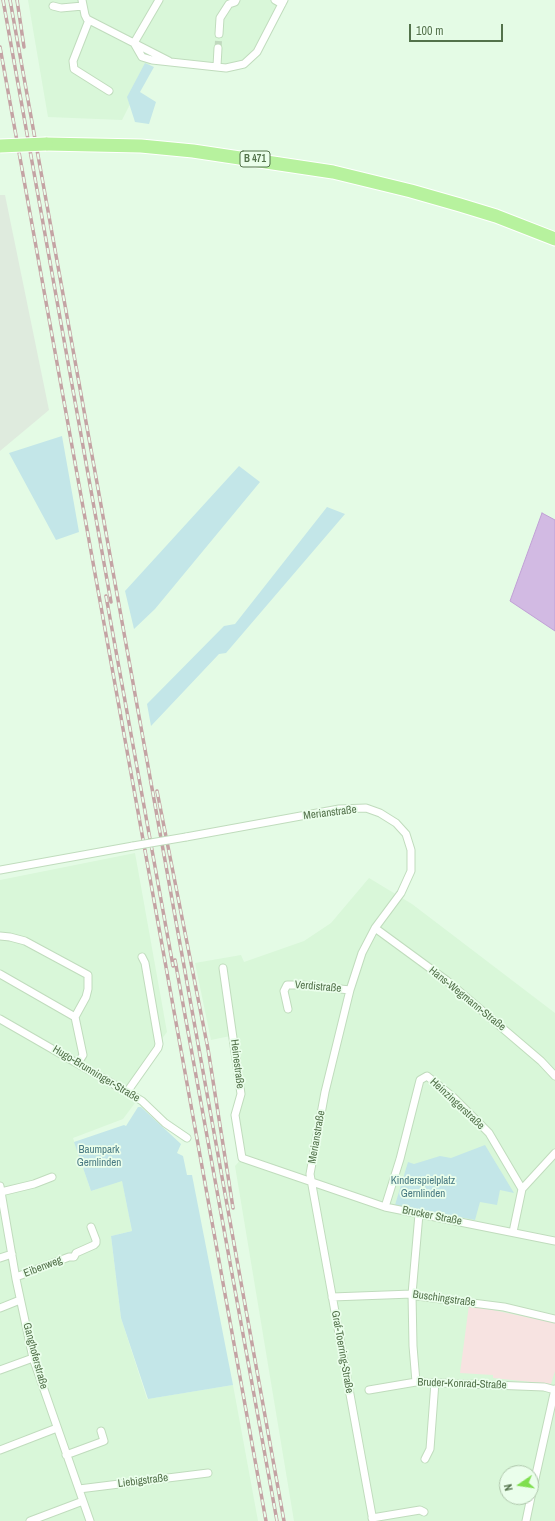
<!DOCTYPE html>
<html>
<head>
<meta charset="utf-8">
<style>
  body { margin:0 }
  #map { position:relative; width:555px; height:1521px; overflow:hidden; background:#e4fbe5; font-family:"Archivo Narrow",sans-serif }
  canvas { display:block }
  .north { position:absolute; left:499px; top:1465px; width:40px; height:40px; box-sizing:border-box; background:#eafeeb; border:1px solid #aec6ab; border-radius:50%; rotate:257deg; font-size:11px; font-weight:700; line-height:16px; text-align:center; color:#53724b }
  .north::after { content:''; display:block; margin:auto; width:14px; height:18px; background:#7fdf4f; clip-path:polygon(50% 0,100% 100%,50% 72%,0 100%) }
  .scale { position:absolute; left:409px; top:24px; width:94px; height:18px; box-sizing:border-box; border:2px solid #53724b; border-top:0; padding-left:5px; font-size:12px; line-height:14px; white-space:nowrap; color:#53724b; -webkit-text-stroke:3px #eafeeb; paint-order:stroke }
</style>
</head>
<body>
<div id="map">
<canvas width="555" height="1521"></canvas>
<div class="north">N</div>
<div class="scale">100 m</div>
</div>
<script>
const c = document.querySelector('canvas').getContext('2d');
c.lineJoin = 'round';
function fill(path, color) { c.fillStyle = color; c.fill(path, 'evenodd'); }
const poly = rows => new Path2D(rows.map(r => 'M' + r).join(''));
function trace(path, color, width, dash) { c.strokeStyle = color; c.lineWidth = width; c.lineCap = dash ? 'butt' : 'round'; c.setLineDash(dash || []); c.stroke(path); }
function write(font, color, halo, rows, align = 'center') {
  c.font = font + ' "Archivo Narrow",sans-serif'; c.lineWidth = 3.5; c.setLineDash([]); c.textBaseline = 'middle'; c.strokeStyle = halo; c.fillStyle = color; for (const [text, x, y, turn = 0] of rows) {
    c.save(); c.translate(x, y); c.rotate((+turn || 0) * Math.PI / 180); c.textAlign = isNaN(turn) ? turn : align; if (halo) c.strokeText(text, 0, 0); c.fillText(text, 0, 0); c.restore();
  }
}
fill(poly([
  [28,0,280,0,254,49,243,60,225,65,152,61,122,120,48,117],
  [135,853,167,1032,121,1093,135,1103,123,1119,73,1138,91,1191,122,1180,132,1231,111,1236,121,1318,147,1399,233,1385,258,1521,0,1521,0,880],
  [369,878,412,904,555,1013,555,1521,294,1521,235,1166,246,1154,238,1115,244,1097,235,1035,211,1040,195,963,241,955,244,962,304,941,331,923],
  [507,1473,531,1473,531,1497,507,1497]
]), '#d9f7d9');
fill(poly([
  [0,195,5,195,49,410,0,451]
]), '#dfebde');
fill(poly([
  [469,1305,555,1323,555,1371,551,1384,493,1378,493,1375,460,1373]
]), '#f7e3e1');
fill(poly([
  [145,63,154,67,140,92,156,102,149,124,135,122,127,97],
  [62,436,79,532,56,540,9,453],
  [239,466,260,482,155,609,134,629,125,591],
  [327,507,345,514,226,653,219,654,151,726,147,704,224,626,235,624],
  [138,1107,141,1107,181,1144,177,1153,183,1156,187,1175,192,1175,233,1385,148,1399,121,1318,111,1236,132,1231,122,1181,91,1191,74,1142,124,1125,126,1126],
  [485,1145,514,1193,500,1190,497,1205,480,1202,475,1220,395,1205,408,1162,414,1164,440,1156,451,1158]
]), '#c3e6e8');
const water = poly([
  [542,513,555,520,555,631,510,601,542,513]
]);
fill(water, '#d2bae3');
trace(water, '#c0a0d5', 1);
trace(poly([
  [218,48,219,34]
]), '#c0d9be', 7, [7, 3.5]);
const street = poly([
  [82,0,85,15,87,19,169,61],
  [275,0,282,4],
  [53,6,61,8,83,6],
  [89,20,73,61,74,69,109,91],
  [219,34,220,18,229,4,235,2,236,0],
  [134,43,142,57,152,60,226,68,244,64,257,52,284,0],
  [134,43,159,0],
  [217,66,218,48],
  [186,837,339,809,366,808,380,813,396,823,406,834,411,850,411,871,401,893,375,928,362,953,350,990,325,1092,310,1174,373,1521],
  [0,870,133,846],
  [375,928,446,980,541,1061,555,1076],
  [0,936,10,937,25,941,88,975,88,989,86,997,75,1017],
  [223,968,241,1094,235,1115,242,1158,385,1207,555,1241],
  [0,974,75,1017,83,1055,78,1063],
  [288,1009,284,991,287,985,303,985,350,990],
  [0,1019,127,1092,142,1101,165,1123,187,1138],
  [127,1092,158,1048,159,1044,145,963,142,957],
  [0,1186,16,1279,33,1358,90,1521],
  [1,1192,34,1184,52,1177],
  [385,1207,400,1159,420,1080,427,1076,453,1097,489,1133,522,1189],
  [513,1232,522,1189,555,1153],
  [0,1258,12,1254],
  [16,1277,69,1257,74,1257,76,1253,94,1245,96,1243,96,1240,91,1227],
  [332,1297,412,1294,417,1296,504,1307,555,1319],
  [0,1308,20,1300],
  [0,1370,33,1358],
  [416,1382,413,1346,412,1294,419,1214],
  [369,1390,416,1382,544,1387,555,1390],
  [0,1450,57,1428],
  [66,1455,104,1441,101,1431],
  [425,1459,430,1449,435,1382],
  [79,1489,208,1473],
  [531,1497,555,1389],
  [372,1518,420,1510,424,1512],
  [30,1521,83,1501],
  [526,1521,531,1497]
]);
const highway = poly([
  [46,144,141,146,193,151,333,172,411,191,460,205,496,216,555,239]
]);
trace(street, '#c0dcbd', 9);
trace(highway, '#fff', 15);
trace(street, '#fff', 7);
trace(highway, '#b7f29e', 13);
const rail = poly([
  [3,0,111,602],
  [10,0,284,1521],
  [17,0,24,47],
  [0,47,266,1521],
  [106,596,173,966],
  [157,791,208,1049,233,1208],
  [175,960,277,1521]
]);
trace(rail, '#c4a3a4', 3.5);
trace(rail, '#eafeeb', 2, [6]);
const streetBridge = poly([
  [133,846,186,837]
]);
const highwayBridge = poly([
  [0,146,46,144]
]);
trace(streetBridge, '#c0dcbd', 9, []);
trace(highwayBridge, '#fff', 15, []);
trace(streetBridge, '#fff', 7);
trace(highwayBridge, '#b7f29e', 13);
for (const [x, y, w] of [
  [255,159,30]
]) { const box = new Path2D(); box.roundRect(x - w / 2, y - 8, w, 16, 3); c.fillStyle = '#eafeeb'; c.fill(box); trace(box, '#53724b', 1); }
write('bold 10px', '#53724b', null, [
  ["B 471",255,159]
]);
write('11px', '#53724b', '#eafeeb', [
  ["Merianstraße",330,813,-7],
  ["Verdistraße",318,987,5],
  ["Hans-Wegmann-Straße",467,999,39],
  ["Heinestraße",237,1064,83],
  ["Hugo-Brunninger-Straße",96,1074,31],
  ["Heinzingerstraße",457,1104,43],
  ["Merianstraße",317,1137,-80],
  ["Brucker Straße",432,1216,11],
  ["Eibenweg",43,1267,-21],
  ["Buschingstraße",444,1299,8],
  ["Graf-Toerring-Straße",342,1352,80],
  ["Ganghoferstraße",35,1356,75],
  ["Bruder-Konrad-Straße",462,1384,2],
  ["Liebigstraße",143,1481,-7]
]);
write('11px', '#497a83', '#eafeeb', [
  ["Baumpark",99,1150],
  ["Gernlinden",99,1163],
  ["Kinderspielplatz",423,1181],
  ["Gernlinden",423,1194]
]);
</script>
</body>
</html>
